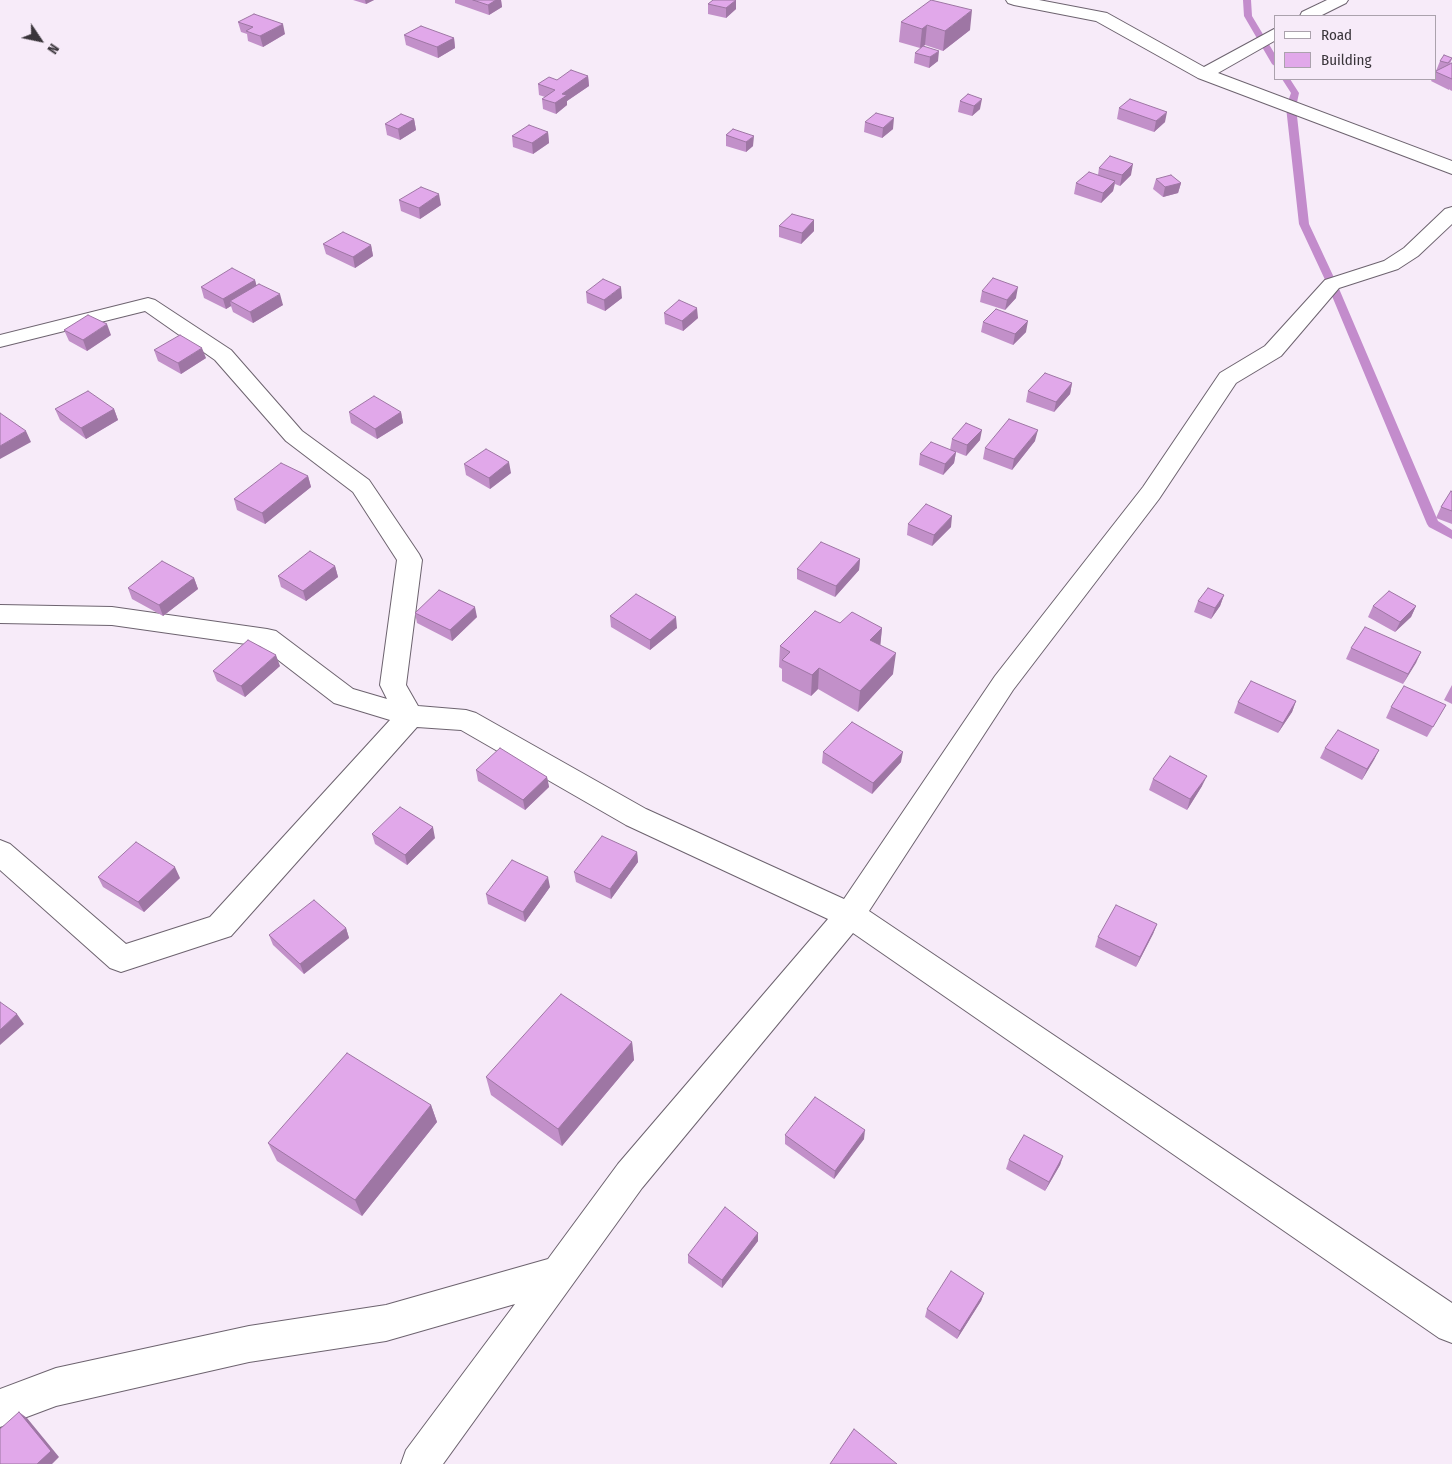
<!DOCTYPE html>
<html>
<head>
<meta charset="utf-8">
<style>
  body { margin:0 }
  #map { position:relative; width:1452px; height:1464px; overflow:hidden; background:#f7ebf9; font-family:"Fira Sans Condensed",sans-serif }
  canvas { display:block }
  .legend { position:absolute; left:1274px; top:15px; width:162px; height:65px; box-sizing:border-box; background:#f7ebf9; border:1px solid #aba2ad; margin:0; padding:6px 9px; list-style:none; font-size:15px; color:#39343a }
  .legend li { display:flex; align-items:center; gap:10px; height:25px }
  .legend b { width:25px; border:1px solid #aba2ad }
  .north { position:absolute; left:15px; top:15px; width:50px; height:50px; -webkit-text-stroke:4px #f7ebf9; paint-order:stroke; rotate:124deg; font-size:14px; font-weight:700; line-height:20px; text-align:center; color:#39343a }
  .north::after { content:''; display:block; margin:auto; width:18px; height:22px; background:#39343a; clip-path:polygon(50% 0,100% 100%,50% 72%,0 100%) }
</style>
</head>
<body>
<div id="map">
<canvas width="1452" height="1464"></canvas>
<ul class="legend">
<li><b style="height:6px;background:#fff"></b>Road</li>
<li><b style="height:14px;background:#e1a8ea"></b>Building</li>
</ul>
<div class="north">N</div>
</div>
<script>
const c = document.querySelector('canvas').getContext('2d');
c.lineJoin = 'round';
const poly = rows => new Path2D(rows.map(r => 'M' + r).join(''));
function fill(path, color) { c.fillStyle = color; c.fill(path, 'evenodd'); }
function trace(path, color, width, dash) { c.strokeStyle = color; c.lineWidth = width; c.lineCap = dash ? 'butt' : 'round'; c.setLineDash(dash || []); c.stroke(path); }
fill(poly([
  [1243,0,1251,0,1252,16,1276,56,1276,67,1272,64,1244,16,1243,0],
  [1282,79,1290,79,1299,93,1296,107,1309,224,1337,284,1438,521,1452,530,1452,539,1429,527,1427,524,1327,284,1299,224,1286,107,1291,93,1282,79]
]), '#c38ccc');
const street = poly([
  [1006,0,1039,0,1107,13,1204,67,1276,28,1276,40,1218,73,1452,161,1452,174,1198,78,1096,21,1014,5,1008,3,1006,0],
  [1327,0,1348,0,1346,3,1320,16,1300,16,1302,12,1327,0],
  [1452,207,1452,224,1418,256,1398,269,1339,288,1281,356,1236,383,1159,499,1013,690,869,911,1452,1303,1452,1343,1439,1338,853,933,642,1188,443,1464,401,1464,406,1450,515,1304,386,1341,249,1362,56,1406,0,1427,0,1389,56,1368,249,1326,386,1305,548,1259,618,1164,828,919,626,825,461,730,417,727,231,936,121,972,110,968,0,870,0,840,10,844,126,944,210,917,390,720,334,703,260,646,112,625,0,623,0,605,112,607,267,629,276,631,353,689,387,699,380,685,397,560,353,492,286,441,215,360,145,311,0,347,0,335,148,298,155,300,231,350,302,431,369,480,419,554,422,560,406,685,418,706,466,710,476,713,646,809,844,899,995,676,1143,487,1220,373,1265,346,1325,280,1384,261,1404,248,1445,209,1452,207]
]);
trace(street, '#6d636f', 2);
fill(street, '#fff');
fill(poly([
  [353,0,374,0,366,4],
  [455,0,501,0,502,7,489,15,455,3],
  [713,0,736,0,736,9,726,18,708,14,708,4],
  [238,22,285,34,263,47,248,41,247,34,241,32],
  [901,22,970,30,943,51,925,45,920,48,899,42],
  [404,35,454,38,455,48,438,58,406,45],
  [923,46,938,61,929,68,914,63,915,53],
  [1452,59,1450,64,1452,63,1452,91,1450,90,1450,89,1449,90,1431,81,1432,79,1436,79,1436,71,1440,61],
  [588,76,589,86,567,101,567,105,556,114,543,109,542,99,545,97,539,95,538,84,557,80],
  [968,94,980,109,972,116,958,112,960,101],
  [1119,108,1165,122,1154,132,1117,119],
  [414,119,416,130,400,140,387,135,385,124],
  [865,122,893,129,882,138,864,132],
  [733,129,753,146,746,152,726,146,726,135],
  [548,132,549,143,533,154,513,147,512,136],
  [1099,168,1131,175,1120,186,1115,184,1113,191,1101,203,1074,194,1076,183,1098,175],
  [1156,179,1181,183,1178,193,1163,197,1153,189],
  [399,200,441,205,420,219,401,211],
  [814,220,814,231,801,244,779,237,779,226],
  [323,244,371,245,373,256,355,268,326,254],
  [255,280,256,285,283,305,253,323,233,312,231,306,226,309,204,298,201,287],
  [982,291,1016,298,1005,310,980,302],
  [586,292,622,298,605,311,587,303],
  [664,313,698,318,683,331,665,324],
  [983,322,1026,332,1013,345,981,332],
  [64,330,111,335,87,351,69,341],
  [154,350,206,358,181,374,158,361],
  [1072,383,1070,394,1054,412,1026,402,1028,391],
  [55,409,114,409,118,420,86,439,60,420],
  [349,412,401,412,403,423,377,439,351,423],
  [952,439,980,440,966,456,956,452,954,463,943,475,919,465,920,454,950,450],
  [1035,441,1012,470,983,459,985,448],
  [464,464,511,473,490,489,466,475],
  [308,476,311,487,265,524,237,510,234,499],
  [1452,492,1452,524,1436,518,1441,507],
  [908,524,951,527,932,546,907,535],
  [860,559,859,570,835,597,797,579,797,569],
  [335,566,338,577,306,601,281,587,278,576],
  [194,578,198,589,163,616,132,599,128,588],
  [1224,595,1220,606,1211,619,1194,612,1198,601],
  [1373,606,1416,606,1411,617,1395,632,1368,617],
  [415,613,477,617,452,641,417,623],
  [610,616,677,628,650,650,611,627],
  [840,623,882,628,880,645,893,674,858,712,818,689,811,696,782,681,782,669,779,667,780,646],
  [1351,648,1421,652,1403,684,1346,659],
  [280,666,245,697,217,681,213,671],
  [1452,685,1452,704,1444,700],
  [1296,701,1292,712,1278,733,1234,713,1238,702],
  [1446,705,1427,737,1386,718,1391,707],
  [1325,748,1379,750,1362,780,1320,758],
  [823,752,901,762,872,794,822,763],
  [476,770,547,777,549,787,525,810,478,781],
  [1153,779,1202,786,1187,810,1149,790],
  [372,834,435,838,407,865,375,844],
  [637,852,638,862,611,899,576,882,574,872],
  [98,877,180,878,144,912,103,887],
  [550,887,525,922,488,904,486,894],
  [1157,924,1153,934,1136,967,1095,947,1098,937],
  [346,928,349,938,304,974,273,945,269,935],
  [632,1042,634,1060,562,1146,491,1095,486,1077],
  [431,1105,437,1122,362,1216,277,1161,268,1143],
  [785,1135,864,1139,834,1179,785,1144],
  [1063,1156,1060,1165,1045,1191,1006,1169,1009,1160],
  [758,1241,722,1288,688,1263,688,1255],
  [984,1293,981,1301,957,1339,925,1317,927,1309]
]), '#c290c9');
fill(poly([
  [365,0,374,0,366,4],
  [496,0,501,0,502,7,489,15,488,5],
  [736,0,736,9,726,18,726,8],
  [972,10,970,30,943,51,945,31],
  [283,24,285,34,263,47,260,36],
  [927,25,925,45,920,48,922,29],
  [454,38,455,48,438,58,437,47],
  [939,51,938,61,929,68,930,57],
  [588,76,589,86,567,101,567,105,556,114,555,103,562,94],
  [982,99,980,109,972,116,974,106],
  [1167,112,1165,122,1154,132,1156,121],
  [894,118,893,129,882,138,883,128],
  [414,119,416,130,400,140,398,129],
  [548,132,549,143,533,154,532,143],
  [754,136,753,146,746,152,746,142],
  [1133,164,1131,175,1120,186,1122,175],
  [1115,181,1113,191,1101,203,1103,193],
  [1181,183,1178,193,1163,197,1165,187],
  [439,194,441,205,420,219,419,208],
  [814,220,814,231,801,244,802,233],
  [371,245,373,256,355,268,353,257],
  [255,280,258,291,230,301,231,306,226,309,223,299],
  [621,287,622,298,605,311,604,300],
  [1018,287,1016,298,1005,310,1007,300],
  [280,294,283,305,253,323,250,312],
  [697,308,698,318,683,331,682,321],
  [1028,321,1026,332,1013,345,1015,334],
  [107,324,111,335,87,351,83,340],
  [202,348,206,358,181,374,178,363],
  [1072,383,1070,394,1054,412,1056,402],
  [114,409,118,420,86,439,81,428],
  [401,412,403,423,377,439,375,429],
  [982,430,980,440,966,456,967,445],
  [1038,430,1035,441,1012,470,1014,459],
  [26,431,31,442,0,459,0,446],
  [956,452,954,463,943,475,945,464],
  [509,462,511,473,490,489,489,478],
  [308,476,311,487,265,524,262,513],
  [952,516,951,527,932,546,934,535],
  [860,559,859,570,835,597,836,586],
  [335,566,338,577,306,601,303,591],
  [194,578,198,589,163,616,159,605],
  [1224,595,1220,606,1211,619,1215,608],
  [1416,606,1411,617,1395,632,1400,622],
  [475,607,477,617,452,641,450,630],
  [676,617,677,628,650,650,650,640],
  [882,628,880,649,870,640],
  [1421,652,1416,663,1403,684,1408,674],
  [896,653,893,674,858,712,860,691],
  [276,655,280,666,245,697,241,686],
  [819,668,818,689,811,696,812,675],
  [1296,701,1292,712,1278,733,1283,723],
  [1379,750,1374,760,1362,780,1367,769],
  [903,752,901,762,872,794,873,783],
  [1207,776,1202,786,1187,810,1190,799],
  [547,777,549,787,525,810,523,800],
  [433,827,435,838,407,865,405,855],
  [637,852,638,862,611,899,610,889],
  [175,867,180,878,144,912,138,902],
  [548,877,550,887,525,922,523,912],
  [1157,924,1153,934,1136,967,1140,957],
  [346,928,349,938,304,974,300,964],
  [17,1014,24,1024,0,1045,0,1030],
  [632,1042,634,1060,562,1146,558,1129],
  [431,1105,437,1122,362,1216,355,1200],
  [865,1130,864,1139,834,1179,835,1171],
  [1063,1156,1060,1165,1045,1191,1049,1182],
  [758,1233,758,1241,722,1288,722,1280],
  [984,1293,981,1301,957,1339,960,1331],
  [19,1412,27,1418,59,1457,52,1464,37,1464]
]), '#9e76a4');
const building = poly([
  [473,0,496,0,488,5,473,0],
  [713,0,736,0,726,8,708,4,713,0],
  [931,0,972,10,945,31,927,25,922,29,901,22,931,0],
  [254,14,283,24,260,36,246,31,253,27,238,22,254,14],
  [421,26,454,38,437,47,404,35,421,26],
  [923,46,939,51,930,57,915,53,923,46],
  [1444,55,1452,58,1448,63,1440,61,1444,55],
  [1452,63,1452,79,1436,72,1436,71,1452,63],
  [571,70,588,76,562,94,567,95,555,103,542,99,555,90,538,84,549,77,557,80,571,70],
  [968,94,982,99,974,106,960,101,968,94],
  [1130,99,1167,112,1156,121,1119,108,1130,99],
  [876,113,894,118,883,128,865,122,876,113],
  [401,114,414,119,398,129,385,124,401,114],
  [529,125,548,132,532,143,512,136,529,125],
  [733,129,754,136,746,142,726,135,733,129],
  [1110,156,1133,164,1122,175,1099,168,1110,156],
  [1089,172,1115,181,1103,193,1076,183,1089,172],
  [1171,175,1181,183,1165,187,1156,179,1171,175],
  [421,187,439,194,419,208,399,200,421,187],
  [792,214,814,220,802,233,779,226,792,214],
  [343,232,371,245,353,257,323,244,343,232],
  [232,268,255,280,223,299,201,287,232,268],
  [993,278,1018,287,1007,300,982,291,993,278],
  [603,279,621,287,604,300,586,292,603,279],
  [259,284,280,294,250,312,230,301,259,284],
  [679,300,697,308,682,321,664,313,679,300],
  [996,309,1028,321,1015,334,983,322,996,309],
  [88,315,107,324,83,340,64,330,88,315],
  [180,335,202,348,178,363,154,350,180,335],
  [1045,373,1072,383,1056,402,1028,391,1045,373],
  [88,391,114,409,81,428,55,409,88,391],
  [374,396,401,412,375,429,349,412,374,396],
  [0,413,26,431,0,446,0,413],
  [1009,419,1038,430,1014,459,985,448,1009,419],
  [966,423,982,430,967,445,952,439,966,423],
  [931,442,956,452,945,464,920,454,931,442],
  [486,449,509,462,489,478,464,464,486,449],
  [281,463,308,476,262,513,234,499,281,463],
  [1451,491,1452,492,1452,511,1441,507,1451,491],
  [926,504,952,516,934,535,908,524,926,504],
  [821,542,860,559,836,586,797,569,821,542],
  [310,551,335,566,303,591,278,576,310,551],
  [162,561,194,578,159,605,128,588,162,561],
  [1208,588,1224,595,1215,608,1198,601,1208,588],
  [439,590,475,607,450,630,415,613,439,590],
  [1389,591,1416,606,1400,622,1373,606,1389,591],
  [636,594,676,617,650,640,610,616,636,594],
  [815,611,840,623,852,612,882,628,870,640,896,653,860,691,819,668,812,675,782,660,790,652,780,646,815,611],
  [1365,627,1421,652,1408,674,1351,648,1365,627],
  [248,640,276,655,241,686,213,671,248,640],
  [1251,681,1296,701,1283,723,1238,702,1251,681],
  [1404,686,1446,705,1433,727,1391,707,1404,686],
  [852,722,903,752,873,783,823,752,852,722],
  [1338,730,1379,750,1367,769,1325,748,1338,730],
  [500,748,547,777,523,800,476,770,500,748],
  [1170,756,1207,776,1190,799,1153,779,1170,756],
  [400,807,433,827,405,855,372,834,400,807],
  [602,836,637,852,610,889,574,872,602,836],
  [136,842,175,867,138,902,98,877,136,842],
  [512,860,548,877,523,912,486,894,512,860],
  [314,900,346,928,300,964,269,935,314,900],
  [1116,905,1157,924,1140,957,1098,937,1116,905],
  [561,994,632,1042,558,1129,486,1077,561,994],
  [0,1002,17,1014,0,1030,0,1002],
  [347,1053,431,1105,355,1200,268,1143,347,1053],
  [815,1097,865,1130,835,1171,785,1135,815,1097],
  [1024,1135,1063,1156,1049,1182,1009,1160,1024,1135],
  [725,1207,758,1233,722,1280,688,1255,725,1207],
  [951,1271,984,1293,960,1331,927,1309,951,1271],
  [19,1412,51,1451,37,1464,0,1464,0,1429,19,1412],
  [854,1429,897,1464,830,1464,854,1429]
]);
fill(building, '#e1a8ea');
trace(building, '#9e76a4', 1);
</script>
</body>
</html>
